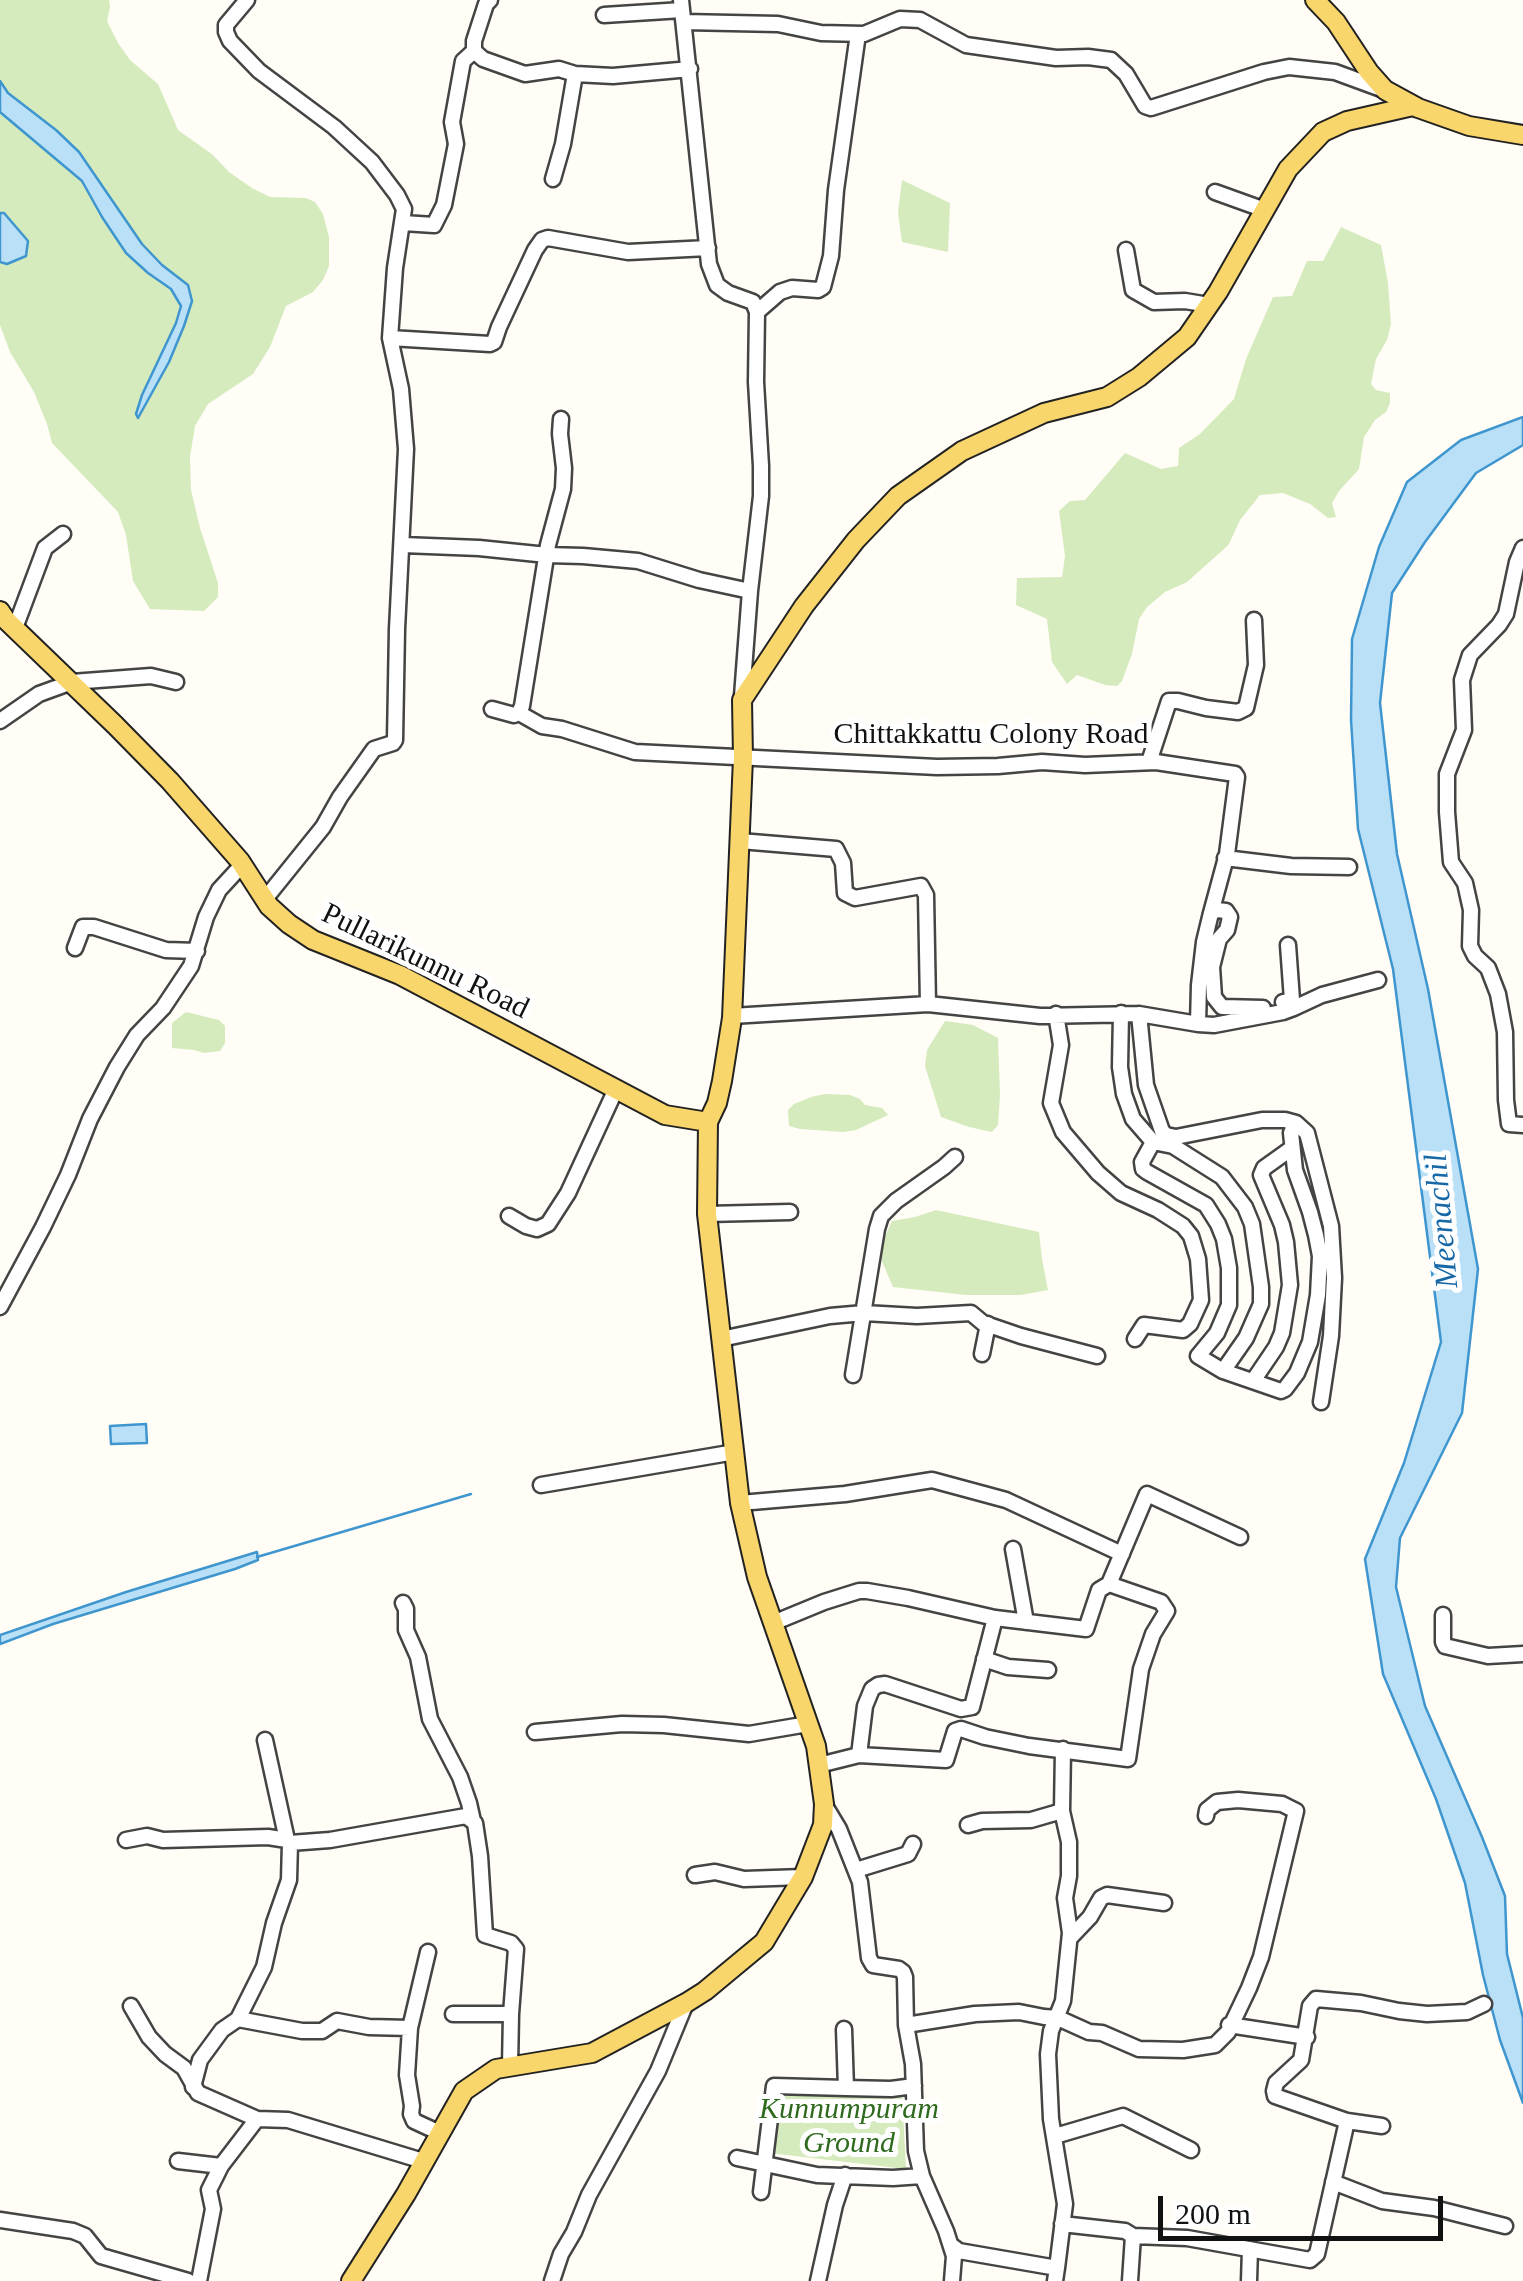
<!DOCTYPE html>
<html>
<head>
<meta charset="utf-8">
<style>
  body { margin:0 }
  #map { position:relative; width:1523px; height:2281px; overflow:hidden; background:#fffdf5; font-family:Georgia,serif }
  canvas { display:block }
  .scale { position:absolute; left:1158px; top:2196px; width:285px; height:45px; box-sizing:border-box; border:5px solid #111; border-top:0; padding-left:12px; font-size:30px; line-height:35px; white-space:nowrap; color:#111; -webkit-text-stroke:8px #fff; paint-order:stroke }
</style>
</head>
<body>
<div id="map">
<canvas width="1523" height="2281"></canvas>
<div class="scale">200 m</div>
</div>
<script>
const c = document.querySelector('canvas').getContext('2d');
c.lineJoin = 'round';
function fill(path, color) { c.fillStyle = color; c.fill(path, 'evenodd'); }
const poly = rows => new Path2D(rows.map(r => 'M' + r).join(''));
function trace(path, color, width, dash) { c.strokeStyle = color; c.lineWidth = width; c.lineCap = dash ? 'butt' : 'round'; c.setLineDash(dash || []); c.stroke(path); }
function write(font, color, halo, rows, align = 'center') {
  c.font = font + ' Georgia,serif'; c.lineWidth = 10; c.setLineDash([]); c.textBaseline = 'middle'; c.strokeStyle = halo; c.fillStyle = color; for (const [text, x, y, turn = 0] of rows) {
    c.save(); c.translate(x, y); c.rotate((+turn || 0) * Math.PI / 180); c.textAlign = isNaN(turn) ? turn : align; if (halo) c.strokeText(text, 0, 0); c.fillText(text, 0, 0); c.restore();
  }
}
fill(poly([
  [0,0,109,0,110,7,107,21,118,43,130,60,158,84,178,130,213,155,229,172,252,188,270,197,306,198,315,202,323,214,329,237,329,266,323,280,313,292,286,306,270,347,253,374,208,404,195,426,190,457,191,490,200,528,218,583,218,597,204,611,150,609,133,581,126,535,118,512,52,443,47,424,34,392,10,352,0,325],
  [902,180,950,203,948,252,902,242,898,213],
  [1341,227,1381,245,1388,283,1391,324,1387,340,1376,359,1371,384,1376,390,1390,393,1390,403,1386,412,1375,420,1364,437,1359,469,1339,491,1332,503,1336,517,1328,518,1310,504,1283,493,1260,495,1240,520,1229,544,1224,549,1187,582,1165,592,1147,607,1139,619,1132,654,1122,681,1117,686,1105,685,1077,675,1067,684,1052,662,1047,619,1016,605,1017,578,1062,577,1065,556,1059,511,1070,501,1085,500,1125,453,1161,469,1178,466,1179,448,1200,434,1234,399,1246,359,1273,297,1292,296,1307,261,1323,261],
  [186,1012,219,1020,225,1026,225,1043,220,1051,204,1053,194,1050,172,1048,172,1023],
  [945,1021,973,1025,998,1038,1000,1096,998,1125,992,1132,969,1127,941,1117,925,1066,927,1050],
  [825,1094,850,1095,860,1099,865,1105,882,1108,888,1115,856,1130,843,1132,800,1129,789,1126,788,1110,794,1104,811,1097],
  [936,1210,1039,1232,1042,1259,1048,1290,1021,1295,966,1295,893,1287,878,1252,892,1221,915,1217],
  [775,2088,902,2092,906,2169,769,2153]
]), '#d5ebbd');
const water = poly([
  [0,81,8,93,56,130,79,152,142,244,162,265,188,285,192,301,184,326,169,362,138,418,136,414,142,395,176,323,181,306,171,289,148,273,126,253,102,217,82,181,0,112,0,81],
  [0,213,4,213,28,241,26,256,7,264,0,262,0,213],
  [1523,417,1523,445,1476,473,1425,542,1392,593,1380,703,1397,854,1428,989,1478,1269,1462,1413,1400,1538,1396,1587,1425,1706,1482,1837,1505,1896,1507,1954,1523,2018,1523,2103,1500,2040,1483,1975,1465,1883,1436,1799,1383,1674,1365,1559,1404,1463,1441,1342,1393,969,1358,829,1351,720,1352,639,1379,547,1407,482,1461,440,1523,417],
  [146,1424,147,1443,111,1444,110,1426,146,1424],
  [257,1552,258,1560,235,1569,53,1624,0,1644,0,1635,126,1592,257,1552]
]);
fill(water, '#b9e0f7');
trace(water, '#3f96cf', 2.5);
trace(poly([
  [257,1557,471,1494]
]), '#3f96cf', 2.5);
const minor = poly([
  [247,0,226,25,226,32,230,41,259,71,334,127,372,162,397,195,404,209,395,268,390,338,401,389,406,449,397,629,395,740,393,743,374,749,340,797,323,827,265,899],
  [490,0,486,4,474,41,474,51,483,59,525,74,559,69,575,74,613,76,690,69],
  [681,0,709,264,717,285,728,293,753,302,757,312,756,382,761,466,761,496,750,591,742,696],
  [604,15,682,10],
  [684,22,778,24,821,33,864,34,900,19,920,20,966,45,1056,58,1088,57,1111,60,1126,74,1145,106,1151,108,1264,72,1289,67,1335,72,1384,90],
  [553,179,563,144,575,74],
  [1215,192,1265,210],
  [403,223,434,225,444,205,456,144,452,122,463,61,474,51],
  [1126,250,1133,290,1154,302,1185,301,1209,305],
  [757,312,780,292,792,288,818,290,823,287,831,256,836,190,858,34],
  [390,338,490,344,494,342,499,327,535,250,542,240,548,238,628,252,708,248],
  [403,545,479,548,547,555,583,556,638,561,699,580,750,591],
  [1523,548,1517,562,1506,614,1499,625,1470,655,1462,680,1464,730,1447,774,1447,812,1451,862,1465,883,1471,910,1470,946,1475,956,1488,968,1498,994,1505,1032,1506,1100,1509,1124,1523,1125],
  [15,628,45,548,63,534],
  [492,709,514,715,519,713,522,706,548,545,563,489,564,468,560,434,561,419],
  [519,713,542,726,562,729,635,752,937,767,998,766,1042,762,1085,765,1156,762,1235,774,1237,777,1227,854,1211,913],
  [0,721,39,694,72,682,151,676,176,682],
  [1149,762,1169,701,1178,701,1206,708,1238,712,1246,708,1256,665,1254,620],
  [740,841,836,849,843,863,845,893,855,898,921,886,926,895,928,1004],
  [1225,858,1291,866,1349,867],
  [75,948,83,927,94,927,166,950,197,951],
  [1283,1002,1292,1000,1288,945],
  [1294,1008,1322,995,1378,980],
  [1121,1013,1120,1067,1124,1094,1133,1119,1153,1142],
  [1056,1014,1061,1045,1051,1103,1063,1132,1098,1173,1121,1193,1158,1210,1183,1226,1191,1236,1198,1259,1201,1300,1190,1324,1183,1330,1144,1325,1135,1339],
  [1139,1014,1146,1085,1162,1131,1166,1135,1176,1137,1262,1120,1285,1120,1296,1123,1291,1133,1295,1170,1310,1212,1316,1235,1320,1256,1318,1295,1310,1342,1297,1373,1285,1389,1281,1391,1223,1371,1198,1356,1217,1333,1229,1305,1229,1268,1224,1239,1218,1224,1206,1205,1147,1172,1143,1169,1142,1162,1153,1142,1173,1146,1222,1177,1245,1207,1252,1224,1261,1287,1261,1304,1246,1338,1223,1371],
  [732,1016,928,1004,1040,1016,1139,1014,1198,1024,1214,1025,1283,1012,1294,1008,1292,1000],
  [1198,1024,1199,985,1204,942,1211,913,1217,910,1226,911,1230,917,1227,930,1219,939,1212,967,1214,997,1222,1007,1263,1008],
  [1296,1123,1307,1133,1331,1226,1334,1278,1331,1336,1321,1402],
  [707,1214,790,1212],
  [509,1216,526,1226,537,1229,548,1224,568,1193,616,1089],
  [0,1307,43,1227,68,1175,90,1119,117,1067,137,1035,163,1008,191,966,206,917,219,890,242,865],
  [721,1339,830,1316,864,1313,917,1316,971,1313,983,1323,1021,1336,1097,1356],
  [982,1354,988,1324],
  [853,1375,877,1229,881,1216,896,1201,944,1167,955,1157],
  [1253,1381,1276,1347,1282,1333,1290,1285,1286,1242,1282,1225,1261,1175,1264,1168,1292,1148],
  [541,1485,735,1452],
  [740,1503,845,1494,932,1480,1006,1500,1122,1554],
  [1013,1549,1026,1622],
  [403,1603,406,1609,406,1630,418,1657,430,1719,460,1777,469,1803,473,1821],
  [1443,1615,1443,1642,1445,1646,1488,1656,1523,1654],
  [773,1623,824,1602,859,1591,867,1591,908,1598,995,1618,1086,1629,1099,1590,1109,1584,1147,1494,1240,1537],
  [984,1659,1008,1667,1048,1670],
  [535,1732,622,1724,664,1725,749,1734,808,1724],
  [265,1740,287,1840],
  [859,1755,865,1706,872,1689,878,1685,885,1684,961,1709,972,1707,995,1618],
  [819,1765,859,1755,946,1760,955,1731,961,1729,985,1737,1029,1746,1128,1759,1141,1669,1153,1634,1167,1611,1161,1602,1109,1584],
  [824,1804,839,1829,860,1882,869,1958,873,1965,899,1969,903,1972,905,1977,906,2025,913,2064,916,2151,922,2176,946,2231,954,2256,952,2281],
  [1062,1811,1063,1749],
  [968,1825,982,1821,1031,1820,1062,1811,1069,1842,1069,1876,1065,1898,1070,1933,1063,2001,1051,2031,1048,2054,1051,2119,1065,2204,1057,2268],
  [126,1840,147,1836,163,1840,268,1837,287,1840,290,1843,330,1840,466,1816,475,1823,480,1856,485,1935,511,1943,516,1949,511,2014,510,2067],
  [856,1870,908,1854,913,1844],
  [695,1875,715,1872,744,1879,803,1877],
  [1070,1938,1090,1917,1101,1898,1107,1895,1164,1903],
  [131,2006,149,2037,165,2054,184,2068,198,2093,257,2119,288,2120,423,2161],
  [453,2014,511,2014],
  [238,2019,264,1967,274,1923,289,1880,290,1843],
  [906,2025,975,2014,1019,2012,1044,2017,1058,2018,1089,2032,1102,2033,1139,2049,1183,2050,1215,2045,1228,2032,1249,1988,1261,1957,1296,1811,1282,1804,1238,1800,1217,1802,1207,1810,1206,1816],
  [1229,2025,1307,2037],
  [410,2028,428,1952],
  [844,2029,846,2088,891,2089,914,2086],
  [193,2087,200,2060,222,2030,238,2019,302,2031,322,2031,337,2021,369,2027,410,2028,407,2075,412,2106,411,2114,414,2121,440,2133],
  [1382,2126,1347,2121,1275,2096,1274,2091,1276,2083,1301,2060,1310,2006,1316,1999,1361,2003,1399,2011,1427,2014,1467,2012,1484,2004],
  [1055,2136,1123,2116,1191,2150],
  [737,2158,817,2175,893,2178,922,2176],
  [178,2161,221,2166,257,2119],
  [1333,2182,1382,2201,1434,2208,1505,2226],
  [761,2192,774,2086,846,2088],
  [0,2220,73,2231,85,2236,101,2256,188,2281],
  [1062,2224,1125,2231,1133,2236,1130,2281],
  [1133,2236,1187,2238,1310,2260,1317,2254,1347,2121],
  [951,2245,959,2251,1057,2268,1055,2281],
  [199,2281,213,2209,209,2190,221,2166],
  [552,2281,561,2254,574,2232,589,2195,658,2071,686,2003],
  [818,2281,835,2205,845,2175],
  [1249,2281,1250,2249]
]);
const major = poly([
  [1315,0,1336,22,1369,72,1385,90,1418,108,1469,126,1523,135],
  [0,611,6,620,115,725,170,781,240,861,269,906,289,924,313,940,400,975,665,1115,708,1122],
  [351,2281,406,2194,464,2091,496,2069,592,2053,686,2003,705,1991,764,1942,803,1877,823,1825,824,1804,816,1746,757,1577,740,1503,707,1214,708,1122,717,1103,722,1081,732,1018,743,758,742,700,804,606,856,540,898,496,962,451,1044,413,1107,397,1139,377,1187,337,1218,292,1288,169,1323,132,1347,121,1413,106]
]);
trace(minor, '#444', 19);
trace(major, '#222', 22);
trace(minor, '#fff', 14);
trace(major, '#f9d66b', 18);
write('30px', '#111', '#fff', [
  ["Chittakkattu Colony Road",991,735],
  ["Pullarikunnu Road",425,962,26]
]);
write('italic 30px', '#2f6b1f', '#fff', [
  ["Kunnumpuram",849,2110],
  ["Ground",849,2144]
]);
write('italic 32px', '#1768a6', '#fff', [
  ["Meenachil",1443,1221,-95]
]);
</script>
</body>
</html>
